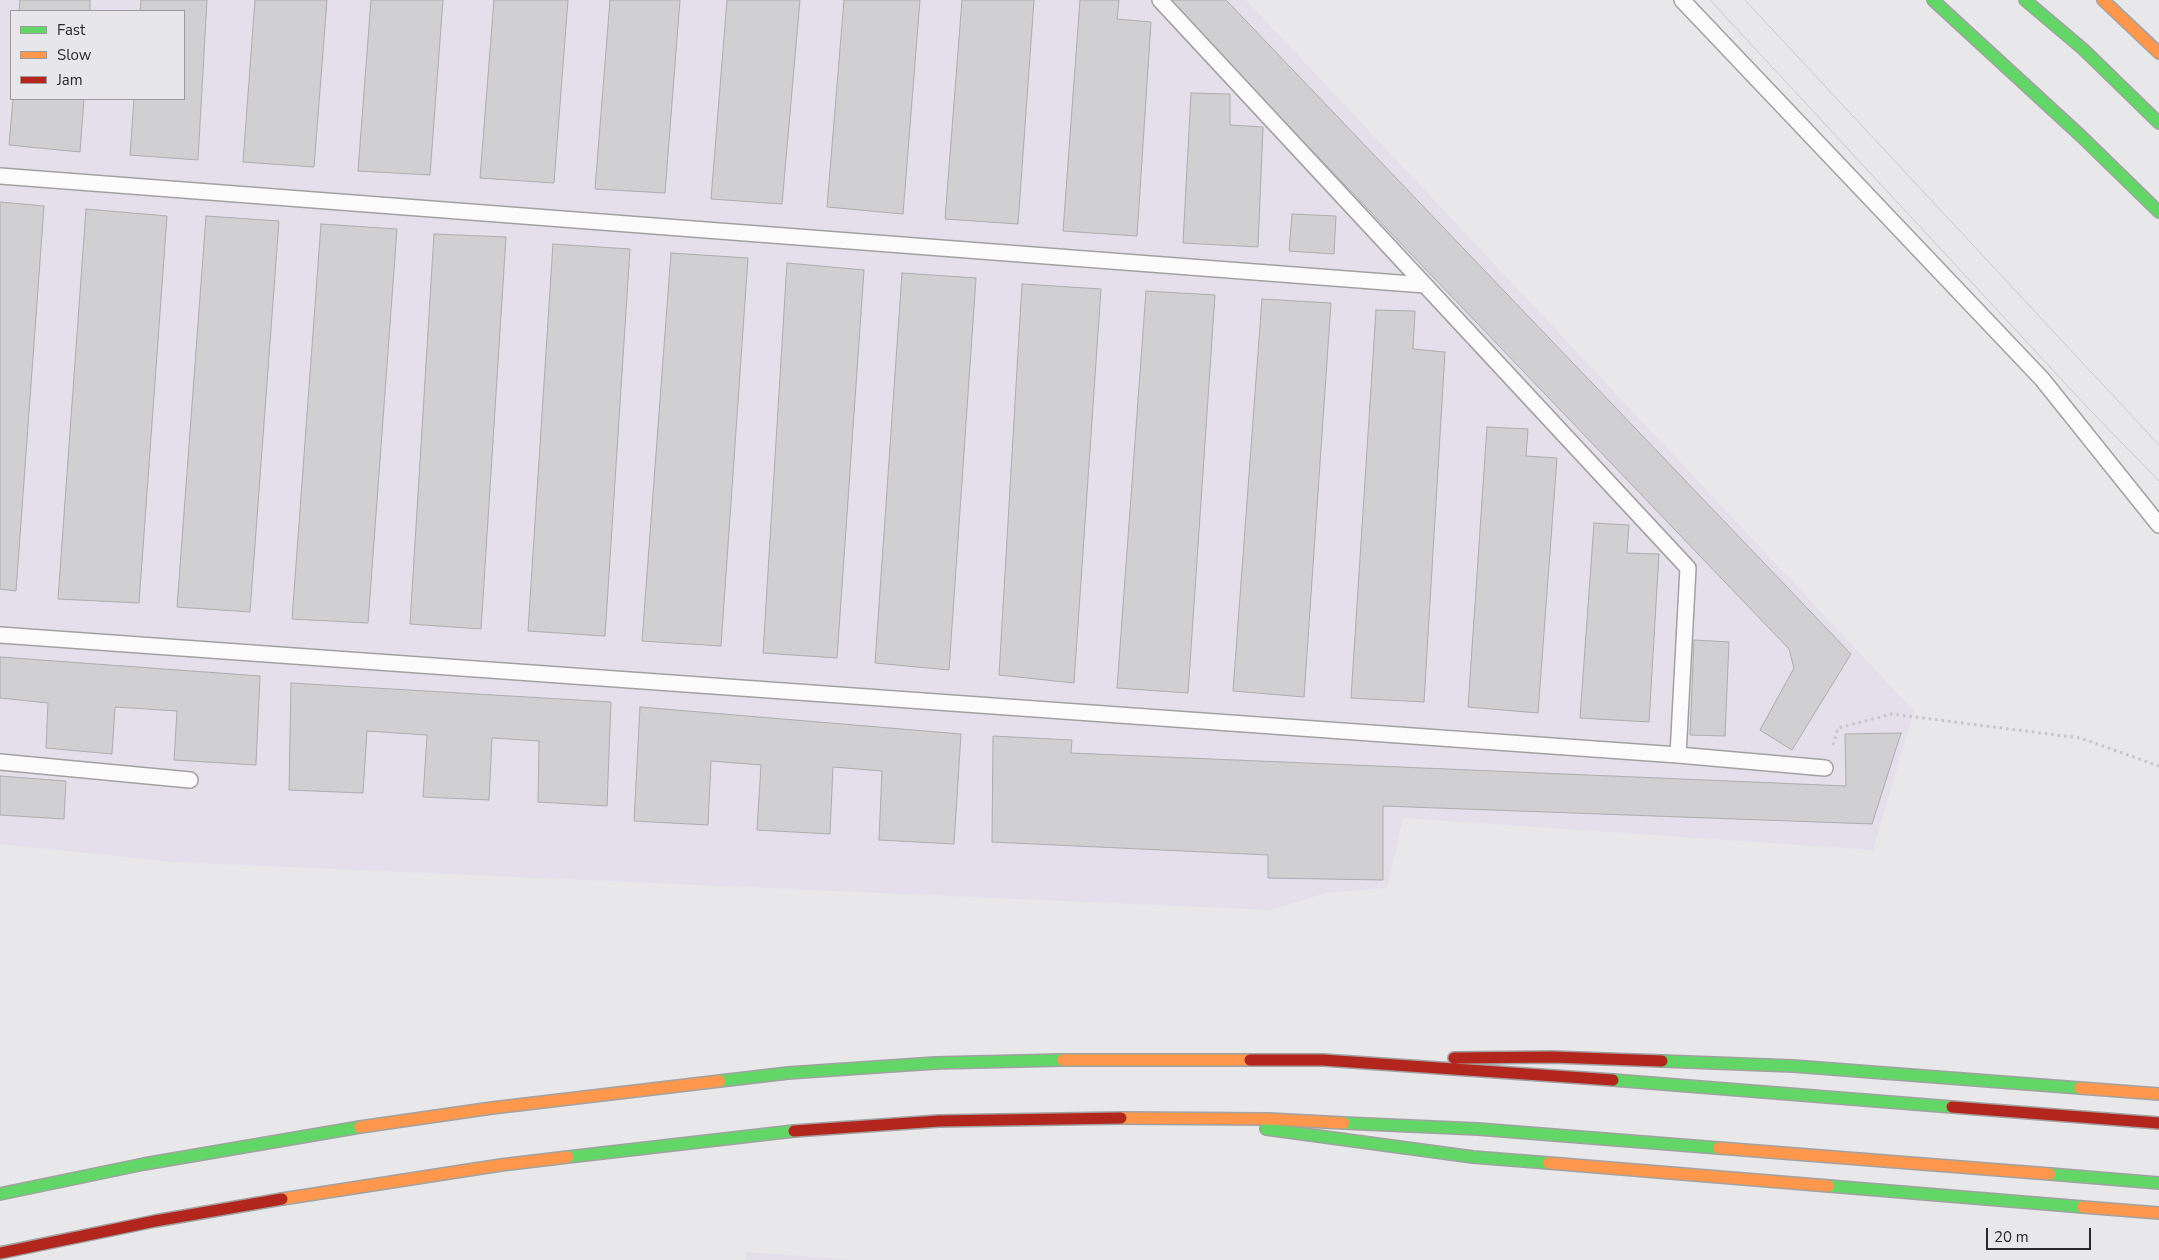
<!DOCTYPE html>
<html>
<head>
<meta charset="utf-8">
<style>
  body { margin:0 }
  #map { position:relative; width:2159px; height:1260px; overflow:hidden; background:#e8e7e9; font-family:"Nunito Sans",sans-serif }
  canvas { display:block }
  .legend { position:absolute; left:10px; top:10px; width:175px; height:90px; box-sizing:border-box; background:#e7e6ea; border:1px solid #9b9a9d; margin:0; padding:6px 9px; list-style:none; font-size:15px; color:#29282a }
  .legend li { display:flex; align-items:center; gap:10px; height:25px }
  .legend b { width:25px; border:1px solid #9b9a9d }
  .scale { position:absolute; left:1986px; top:1228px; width:105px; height:22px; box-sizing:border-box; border:2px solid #29282a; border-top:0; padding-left:6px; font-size:15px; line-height:18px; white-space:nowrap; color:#29282a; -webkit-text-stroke:4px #e7e6ea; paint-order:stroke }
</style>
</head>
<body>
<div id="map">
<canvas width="2159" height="1260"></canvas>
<ul class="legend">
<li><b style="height:6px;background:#63d668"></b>Fast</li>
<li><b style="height:6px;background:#ff974d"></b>Slow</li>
<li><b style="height:6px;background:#b3261e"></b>Jam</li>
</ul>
<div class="scale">20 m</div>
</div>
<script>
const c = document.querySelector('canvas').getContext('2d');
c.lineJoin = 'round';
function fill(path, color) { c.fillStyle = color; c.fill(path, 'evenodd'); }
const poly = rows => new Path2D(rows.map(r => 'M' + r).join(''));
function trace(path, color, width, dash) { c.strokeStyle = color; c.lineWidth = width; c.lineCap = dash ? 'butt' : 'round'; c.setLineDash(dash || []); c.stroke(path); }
fill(poly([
  [0,0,1246,0,1914,711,1873,850,1403,818,1387,888,1326,893,1270,910,173,862,0,844],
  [11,11,184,11,184,99,11,99],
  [746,1252,854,1260,746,1260]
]), '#e5dfeb');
const building = poly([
  [20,0,90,0,90,11,19,11,20,0],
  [141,0,207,0,198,160,130,155,134,99,184,99,184,11,140,11,141,0],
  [255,0,327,0,314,167,243,162,255,0],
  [371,0,443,0,430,175,358,171,371,0],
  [494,0,568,0,554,183,480,178,494,0],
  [610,0,680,0,665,193,595,189,610,0],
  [727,0,800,0,782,204,711,199,727,0],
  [844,0,920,0,903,214,827,207,844,0],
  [962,0,1034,0,1018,224,945,219,962,0],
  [1080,0,1119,0,1117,19,1151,22,1137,236,1063,231,1080,0],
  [1168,0,1226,0,1851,654,1792,750,1760,730,1794,668,1789,649,1168,0],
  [1191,93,1230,94,1230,125,1263,127,1258,247,1183,243,1191,93],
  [13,99,84,99,80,152,9,145,13,99],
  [0,202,44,206,16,591,0,589,0,202],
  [86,209,167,216,139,603,58,599,86,209],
  [1292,214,1336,216,1334,254,1289,251,1292,214],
  [206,216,279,221,250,612,177,607,206,216],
  [321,224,397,229,368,623,292,619,321,224],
  [434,234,506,237,481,629,410,624,434,234],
  [553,244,630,249,605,636,528,631,553,244],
  [671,253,748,258,721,646,642,641,671,253],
  [787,263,864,270,837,658,763,653,787,263],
  [902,273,976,278,949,670,875,663,902,273],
  [1022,284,1101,289,1074,683,999,675,1022,284],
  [1146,291,1215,295,1188,693,1117,688,1146,291],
  [1262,299,1331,303,1304,697,1233,691,1262,299],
  [1376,310,1415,311,1413,349,1445,352,1424,702,1351,698,1376,310],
  [1487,427,1528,429,1526,456,1557,458,1538,713,1468,707,1487,427],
  [1594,523,1629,525,1627,553,1659,554,1649,722,1580,718,1594,523],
  [1694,640,1729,642,1725,736,1690,735,1694,640],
  [0,657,260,676,256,765,174,760,177,711,115,707,112,754,46,748,48,703,0,698,0,657],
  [291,683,611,702,607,806,538,802,539,741,492,738,489,800,423,797,427,735,367,731,363,793,289,790,291,683],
  [640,707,961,734,954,844,879,840,882,771,833,767,830,834,757,830,761,765,711,761,708,825,634,821,640,707],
  [1901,733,1872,824,1383,806,1383,880,1268,878,1268,855,992,842,993,736,1072,740,1071,753,1846,786,1845,734,1901,733],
  [0,776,66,781,64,819,0,815,0,776]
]);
fill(building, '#d0cfd1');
trace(building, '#adacae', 1);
const lane = poly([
  [1160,0,1688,568,1678,755],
  [1682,0,2042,379,2159,525],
  [0,176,1425,285],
  [0,635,1678,755,1825,768],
  [0,762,190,780]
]);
const fast = poly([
  [1933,0,2081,136,2159,212],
  [2025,0,2083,49,2159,123],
  [1662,1061,1793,1066,2080,1088],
  [1613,1080,1952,1107],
  [720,1081,788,1073,935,1063,1063,1060],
  [1344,1123,1478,1129,1719,1148],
  [1266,1129,1473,1157,1549,1163],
  [568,1157,794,1131],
  [2050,1174,2159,1183],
  [1829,1186,2083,1207],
  [0,1194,144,1164,360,1127]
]);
const slow = poly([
  [2103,0,2159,53],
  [1063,1060,1250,1060],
  [2080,1088,2159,1094],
  [1121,1118,1268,1119,1344,1123],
  [360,1127,492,1108,720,1081],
  [1719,1148,2050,1174],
  [1549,1163,1829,1186],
  [282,1199,501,1165,568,1157],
  [2083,1207,2159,1213]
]);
const jam = poly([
  [1454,1058,1553,1057,1662,1061],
  [1250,1060,1323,1060,1613,1080],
  [1952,1107,2159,1123],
  [794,1131,939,1121,1121,1118],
  [0,1253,155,1221,282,1199]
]);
trace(lane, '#a1a1a2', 18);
trace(fast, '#a1a1a2', 14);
trace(slow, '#a1a1a2', 14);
trace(jam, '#a1a1a2', 14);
trace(poly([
  [1833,745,1838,728,1892,714,2080,738,2159,766]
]), '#c7c6c7', 3, [2.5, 4]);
trace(lane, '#fcfbfc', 15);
trace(fast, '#63d668', 11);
trace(slow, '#ff974d', 11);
trace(jam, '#b3261e', 11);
trace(poly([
  [1710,0,2088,408,2159,481],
  [1745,0,2159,445]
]), '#cbcbcc', 1);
</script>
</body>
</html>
